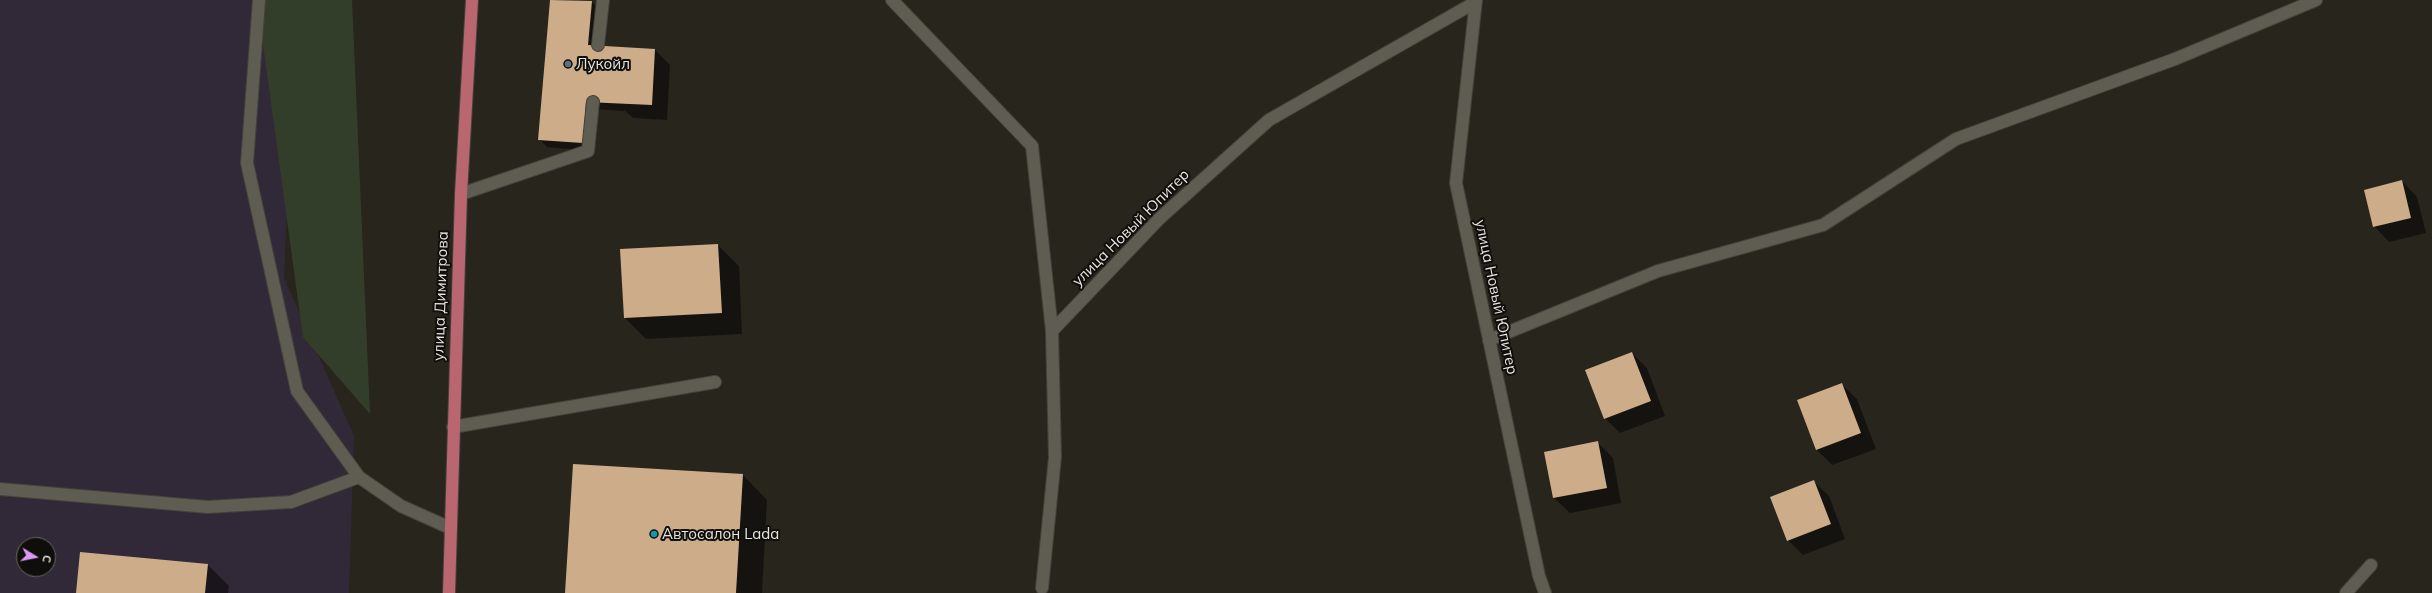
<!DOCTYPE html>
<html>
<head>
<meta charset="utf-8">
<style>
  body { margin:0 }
  #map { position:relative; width:2432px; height:593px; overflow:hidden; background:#28251d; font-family:Mulish,sans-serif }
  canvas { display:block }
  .north { position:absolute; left:16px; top:537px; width:40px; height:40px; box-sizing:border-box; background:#100e0b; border:1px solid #666460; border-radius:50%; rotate:100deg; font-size:11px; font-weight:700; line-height:16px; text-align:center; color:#e8e6e0 }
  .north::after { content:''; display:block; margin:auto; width:14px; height:18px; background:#dc99f4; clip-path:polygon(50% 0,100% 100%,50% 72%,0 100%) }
</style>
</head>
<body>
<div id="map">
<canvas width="2432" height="593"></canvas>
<div class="north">С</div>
</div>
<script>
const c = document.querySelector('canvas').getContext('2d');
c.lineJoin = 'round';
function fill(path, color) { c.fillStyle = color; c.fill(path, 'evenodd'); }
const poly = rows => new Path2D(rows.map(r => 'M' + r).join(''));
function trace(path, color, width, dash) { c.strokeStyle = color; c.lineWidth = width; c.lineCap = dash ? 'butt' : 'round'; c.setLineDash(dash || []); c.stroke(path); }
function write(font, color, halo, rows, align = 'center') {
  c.font = font + ' Mulish,sans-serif'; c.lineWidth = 4; c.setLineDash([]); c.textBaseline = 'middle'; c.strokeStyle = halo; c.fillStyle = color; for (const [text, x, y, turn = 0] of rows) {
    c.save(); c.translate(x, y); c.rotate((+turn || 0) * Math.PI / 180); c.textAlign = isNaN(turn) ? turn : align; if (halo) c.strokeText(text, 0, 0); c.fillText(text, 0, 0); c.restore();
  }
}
fill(poly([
  [0,0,296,0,284,278,354,436,349,593,0,593],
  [24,545,48,545,48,569,24,569]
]), '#322938');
fill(poly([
  [257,0,352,0,370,414,303,337]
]), '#333e2a');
fill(poly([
  [551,0,592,2,600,10,596,46,655,50,670,65,667,120,633,118,624,110,624,111,594,109,591,151,547,147,539,139],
  [2402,181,2417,197,2426,233,2389,242,2374,226],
  [718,245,739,266,742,334,646,339,625,318],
  [1632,353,1647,368,1665,416,1620,433,1605,418],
  [1841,384,1857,399,1876,449,1832,465,1817,450,1798,401],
  [1597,442,1613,458,1621,503,1570,513,1554,498],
  [743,475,767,500,762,593,566,593],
  [1813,481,1829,496,1845,539,1803,555,1788,540],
  [208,565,229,586,228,593,77,593]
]), '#0007');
fill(poly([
  [550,0,592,1,588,45,655,49,652,105,586,102,583,143,538,140],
  [2402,180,2411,218,2373,227,2364,190],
  [718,244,722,313,624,318,620,249],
  [1632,352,1651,401,1604,419,1585,370],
  [1842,383,1861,433,1816,450,1797,400],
  [1598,441,1607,488,1553,498,1544,452],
  [573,464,743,474,736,593,565,593],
  [1814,480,1831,524,1787,541,1770,497],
  [80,552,208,564,205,593,76,593]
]), '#cdad89');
const lane = poly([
  [259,0,247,163,297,391,359,477,401,506,450,528],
  [598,45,603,0],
  [461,194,588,151,593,102],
  [1489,340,1658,271,1823,225,1956,139,2175,59,2316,0],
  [453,427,715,382],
  [0,489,208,507,291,502,359,477]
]);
const street = poly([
  [892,0,1032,146,1052,331],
  [1476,0,1456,183,1539,576,1545,593],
  [1042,588,1055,457,1052,331,1160,218,1269,120,1474,3],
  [2346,593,2371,565]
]);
const primary = poly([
  [449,593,461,194,472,0]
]);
trace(lane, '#45423b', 14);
trace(street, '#45423b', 14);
trace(primary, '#45423b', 14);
trace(lane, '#5f5c52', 12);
trace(street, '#5f5c52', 12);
trace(primary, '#b96670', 12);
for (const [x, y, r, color] of [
  [568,64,4,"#5c6f8a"],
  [654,534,4,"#0f9aa8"]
]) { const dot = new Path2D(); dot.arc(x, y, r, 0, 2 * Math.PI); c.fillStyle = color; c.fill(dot); trace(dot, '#100e0b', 1.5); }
write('15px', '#e8e6e0', '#100e0b', [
  ["Лукойл",576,64],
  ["Автосалон Lada",662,534]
], 'left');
write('15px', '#e8e6e0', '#100e0b', [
  ["улица Новый Юпитер",1131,228,-45],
  ["улица Димитрова",441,296,-88],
  ["улица Новый Юпитер",1496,297,78]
]);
</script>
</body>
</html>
